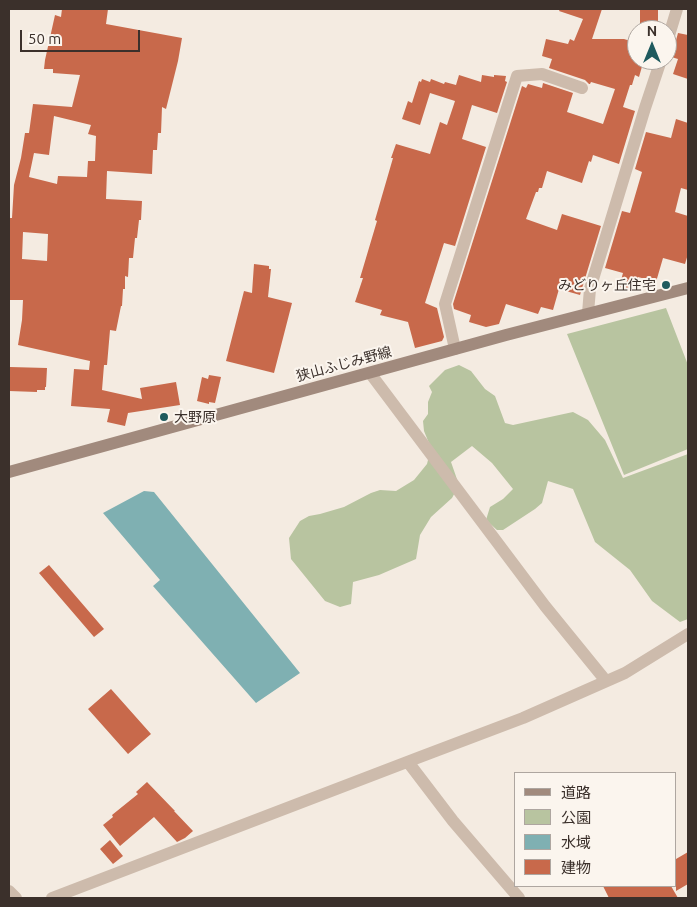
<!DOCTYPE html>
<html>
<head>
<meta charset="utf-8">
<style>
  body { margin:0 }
  #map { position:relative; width:697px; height:907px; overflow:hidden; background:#f4ebe1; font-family:Ubuntu,"Noto Sans JP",sans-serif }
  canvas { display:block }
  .frame { position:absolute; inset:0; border:10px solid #3b302b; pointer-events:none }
  .legend { position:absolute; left:514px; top:772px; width:162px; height:115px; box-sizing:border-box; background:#fbf5ee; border:1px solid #aea6a0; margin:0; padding:6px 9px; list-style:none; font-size:15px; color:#3b302b }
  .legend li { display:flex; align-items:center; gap:10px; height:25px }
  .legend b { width:25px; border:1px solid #aea6a0 }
  .north { position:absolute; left:627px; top:20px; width:50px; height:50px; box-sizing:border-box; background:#fbf5ee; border:1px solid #aea6a0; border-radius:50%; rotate:0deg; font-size:14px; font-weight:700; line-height:20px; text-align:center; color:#3b302b }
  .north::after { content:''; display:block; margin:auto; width:18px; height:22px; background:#1f5a5e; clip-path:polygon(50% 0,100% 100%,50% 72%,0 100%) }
  .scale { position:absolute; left:20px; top:30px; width:120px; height:22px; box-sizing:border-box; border:2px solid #3b302b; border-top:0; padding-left:6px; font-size:15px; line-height:18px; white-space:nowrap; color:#3b302b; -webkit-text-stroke:4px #fbf5ee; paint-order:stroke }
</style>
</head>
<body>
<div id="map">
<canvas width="697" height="907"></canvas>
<div class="frame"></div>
<ul class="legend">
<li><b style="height:6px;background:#a18a7d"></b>道路</li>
<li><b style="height:14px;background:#b8c4a0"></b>公園</li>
<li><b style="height:14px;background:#7fb0b2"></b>水域</li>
<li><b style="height:14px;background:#c8694b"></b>建物</li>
</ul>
<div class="north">N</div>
<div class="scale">50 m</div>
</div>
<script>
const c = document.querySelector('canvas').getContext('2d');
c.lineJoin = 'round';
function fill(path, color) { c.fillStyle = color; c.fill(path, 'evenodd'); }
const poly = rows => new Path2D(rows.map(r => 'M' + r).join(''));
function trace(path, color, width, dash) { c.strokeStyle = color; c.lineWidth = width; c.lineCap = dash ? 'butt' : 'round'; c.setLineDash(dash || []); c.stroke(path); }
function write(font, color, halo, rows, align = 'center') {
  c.font = font + ' Ubuntu,"Noto Sans JP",sans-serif'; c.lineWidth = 4; c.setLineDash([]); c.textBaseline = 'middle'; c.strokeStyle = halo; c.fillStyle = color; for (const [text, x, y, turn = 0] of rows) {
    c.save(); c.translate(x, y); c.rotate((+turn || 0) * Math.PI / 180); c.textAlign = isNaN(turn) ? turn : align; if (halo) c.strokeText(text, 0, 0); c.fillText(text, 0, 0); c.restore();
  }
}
fill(poly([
  [666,308,688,365,688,449,624,475,567,334],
  [459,365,471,371,485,389,495,396,505,423,513,425,573,412,588,420,605,440,623,478,688,454,688,619,680,622,652,601,630,570,595,542,573,489,548,481,542,503,535,509,503,530,497,530,486,520,490,507,503,499,513,489,492,463,472,446,451,462,459,485,452,498,431,517,420,535,416,559,379,575,353,582,351,604,340,607,325,601,291,559,289,538,300,521,309,516,320,514,344,507,371,493,380,490,396,491,414,480,427,464,431,448,424,431,423,421,428,414,428,402,432,392,429,386,445,370]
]), '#b8c4a0');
fill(poly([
  [144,491,154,492,300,673,256,703,153,586,160,580,103,513]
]), '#7fb0b2');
fill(poly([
  [62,9,108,9,106,24,182,38,178,61,166,109,162,107,161,133,158,133,157,150,153,150,152,174,107,171,106,199,142,201,141,220,139,220,137,238,135,238,133,258,129,258,128,277,125,276,125,289,123,289,122,306,121,306,116,331,110,330,107,365,104,365,102,390,142,399,140,388,176,382,180,405,128,413,125,426,107,422,110,409,71,406,74,369,89,370,90,361,18,345,22,320,23,300,9,300,9,218,12,218,14,185,21,158,25,133,29,133,33,104,72,107,80,75,53,73,53,69,44,69,45,60,55,15,61,17],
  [54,116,91,125,88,134,96,136,95,161,88,161,87,177,58,176,57,184,29,177,34,153,49,155],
  [23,232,48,234,47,261,22,259],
  [560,9,602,9,592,39,624,39,637,43,637,60,641,60,640,62,643,63,639,77,635,75,632,85,630,85,623,107,635,111,619,164,593,155,591,162,589,161,582,183,547,171,542,188,539,188,538,192,536,192,526,219,557,230,562,214,601,226,580,295,559,289,553,310,541,307,538,314,506,304,499,324,486,327,469,322,471,315,454,309,453,304,522,86,526,88,528,84,542,88,543,83,573,93,567,112,603,124,615,89,591,82,590,84,589,84,585,80,549,68,552,59,542,56,546,39,568,44,570,39,574,41,583,19,559,11],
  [640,9,658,9,658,30,640,30],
  [678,33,688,35,688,79,673,74,678,59,668,56,671,49,675,44],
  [459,75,481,82,482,75,494,77,494,75,506,76,505,81,507,82,497,113,472,105,462,139,486,147,455,246,444,243,425,303,437,308,444,337,442,341,415,348,408,322,380,315,382,310,355,302,363,278,360,278,363,268,377,221,375,220,393,158,391,158,396,144,430,154,440,122,447,125,455,101,430,93,420,125,402,119,408,101,412,103,419,81,421,82,422,79,430,82,431,79,444,84,445,82,456,85],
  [676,119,688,123,688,190,681,188,675,212,688,216,688,254,685,264,663,258,656,282,638,277,634,291,619,287,623,273,605,268,622,211,630,213,642,172,635,169,646,132,671,138],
  [254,264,269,266,269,269,271,269,268,297,292,303,274,373,226,361,244,291,252,293],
  [10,367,47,368,46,387,45,387,45,390,37,390,37,392,9,391],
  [209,375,221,377,215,403,209,402,209,404,197,401,202,377,208,379],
  [49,565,104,629,94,637,39,573],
  [111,689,151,734,128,754,88,709],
  [147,782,175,811,174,811,193,831,185,838,177,842,154,817,120,846,103,825,113,817,112,815,138,794,136,792],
  [110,840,123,856,113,864,100,849],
  [688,852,688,884,676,891,676,859],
  [603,886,671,886,678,898,609,898]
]), '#c8694b');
trace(poly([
  [667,42,677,9],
  [588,313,590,289,645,108,661,60],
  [455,349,445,304,517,76,542,74,582,88],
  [370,373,545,606,606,681],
  [408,762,453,821,519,898],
  [9,891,16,898],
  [52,898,420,757,523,718,625,673,688,634]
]), '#cdbbac', 12);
trace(poly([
  [9,472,506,335,688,288]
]), '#a18a7d', 12);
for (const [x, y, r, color] of [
  [666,285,5,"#1f5a5e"],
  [164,417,5,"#1f5a5e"]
]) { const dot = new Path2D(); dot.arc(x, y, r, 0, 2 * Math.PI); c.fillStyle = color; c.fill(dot); trace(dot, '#fbf5ee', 2); }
write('14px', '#3b302b', '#fbf5ee', [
  ["みどりヶ丘住宅",656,285],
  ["大野原",174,417,"left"]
], 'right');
write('14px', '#3b302b', '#fbf5ee', [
  ["狭山ふじみ野線",344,364,-15]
]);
</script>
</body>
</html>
